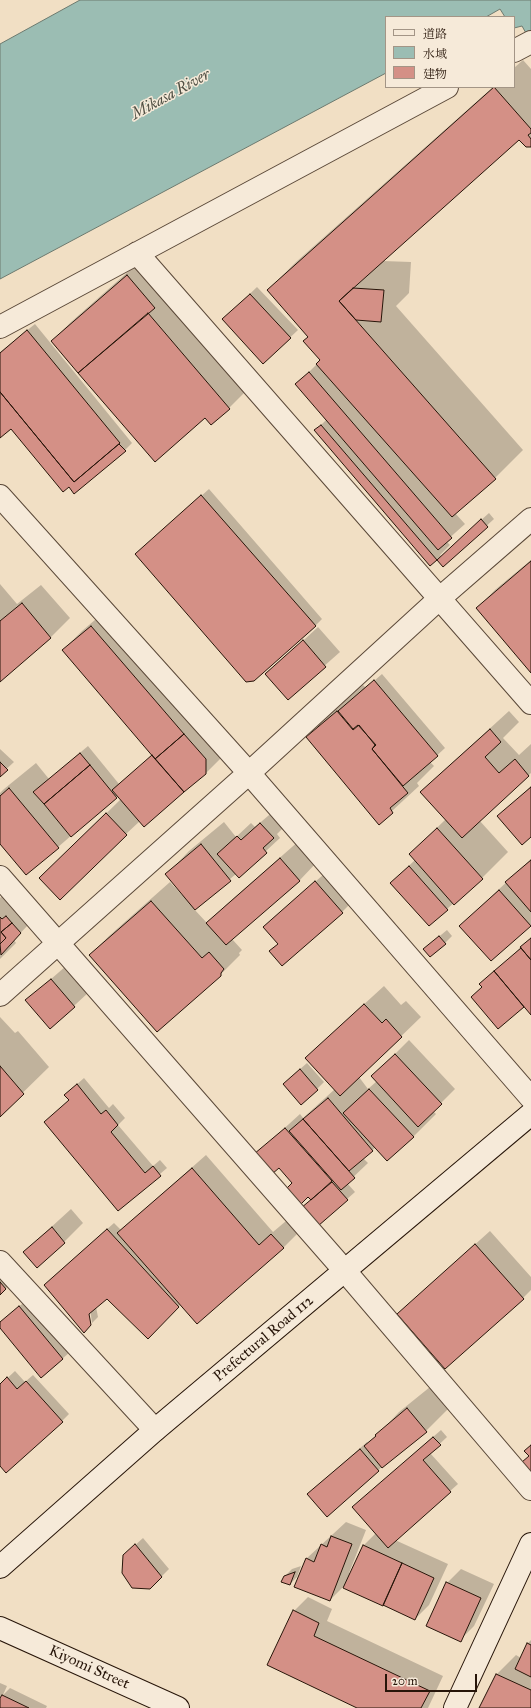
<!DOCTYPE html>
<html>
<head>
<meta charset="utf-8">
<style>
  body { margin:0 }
  #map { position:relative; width:531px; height:1708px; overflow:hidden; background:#f1dfc4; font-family:"IM FELL Great Primer","Noto Serif JP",serif }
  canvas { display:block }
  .legend { position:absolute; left:385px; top:16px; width:130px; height:72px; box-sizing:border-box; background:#f6ead9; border:1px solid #a39586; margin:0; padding:5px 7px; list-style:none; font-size:12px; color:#271509 }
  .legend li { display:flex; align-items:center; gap:8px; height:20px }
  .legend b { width:20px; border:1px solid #a39586 }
  .scale { position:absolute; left:385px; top:1674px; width:92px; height:18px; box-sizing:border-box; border:2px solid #271509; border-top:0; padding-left:5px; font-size:12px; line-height:14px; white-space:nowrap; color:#271509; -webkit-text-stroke:3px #f6ead9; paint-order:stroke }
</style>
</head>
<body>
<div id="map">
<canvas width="531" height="1708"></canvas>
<ul class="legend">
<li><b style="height:5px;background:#f6ead9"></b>道路</li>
<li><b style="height:11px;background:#9bbdb3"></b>水域</li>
<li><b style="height:11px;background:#d49086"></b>建物</li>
</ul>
<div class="scale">20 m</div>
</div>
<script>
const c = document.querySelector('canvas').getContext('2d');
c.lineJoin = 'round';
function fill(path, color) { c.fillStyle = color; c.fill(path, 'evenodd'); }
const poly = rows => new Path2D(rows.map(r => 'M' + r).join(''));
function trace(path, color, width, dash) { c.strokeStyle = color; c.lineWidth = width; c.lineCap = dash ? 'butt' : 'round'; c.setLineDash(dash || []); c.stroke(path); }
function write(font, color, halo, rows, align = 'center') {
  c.font = font + ' "IM FELL Great Primer",serif'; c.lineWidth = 3; c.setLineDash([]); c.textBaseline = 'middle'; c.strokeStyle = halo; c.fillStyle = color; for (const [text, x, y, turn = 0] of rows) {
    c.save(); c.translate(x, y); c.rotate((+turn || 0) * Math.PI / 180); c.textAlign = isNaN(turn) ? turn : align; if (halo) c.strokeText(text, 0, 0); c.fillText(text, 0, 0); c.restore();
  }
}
const water = poly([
  [80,0,531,0,531,42,522,26,514,28,514,17,505,17,500,9,486,17,386,17,386,73,0,279,0,44,80,0]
]);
fill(water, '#9bbdb3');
trace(water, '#6d7a6f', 1);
fill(poly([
  [523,60,531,69,531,146,527,146,519,139,383,261,411,262,409,293,396,306,523,450,495,478,455,513,465,524,446,541,450,545,440,555,441,556,489,513,494,519,443,566,437,559,430,565,315,431,327,419,297,384,321,360,309,337,268,290,296,262,493,87,514,87,514,68],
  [146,256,255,382,229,408,206,417,52,341,71,322],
  [257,287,298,330,263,363,231,312],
  [35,324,132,443,125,450,69,486,12,428,0,437,0,352],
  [209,489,322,619,315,626,136,554],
  [531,560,531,671,477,608,496,589],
  [0,584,17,604,41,585,70,618,51,637,0,680],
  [110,607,220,745,220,759,206,773,140,821,126,834,63,856,121,799,118,795,27,874,0,842,0,793,4,789,36,763,49,779,88,746,119,784,153,755,63,650,82,631],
  [318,627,340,652,288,698,267,674],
  [382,674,445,748,430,762,434,766,417,783,419,786,379,823,307,737,333,711,363,685,366,688],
  [509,711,519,722,503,738,519,755,531,744,531,773,479,820,508,852,482,878,447,909,391,883,415,860,410,854,446,819,441,773],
  [0,749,14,762,0,775],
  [531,786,531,836,499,816],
  [275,810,287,824,277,834,280,838,239,876,236,874,194,909,207,923,227,904,300,840,318,861,299,881,232,939,242,950,239,953,240,955,220,975,90,955,109,936,170,882,182,895,183,894,167,874,189,851,224,822,236,837,251,823,255,827],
  [531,859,531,925,491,960,460,926],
  [323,875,349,905,342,912,279,944,271,920],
  [5,893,25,908,18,915,28,925,14,940,16,943,0,959,0,898],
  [447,930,452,936,445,943,424,949],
  [531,938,531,1013,524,1005,499,1028,483,987,481,984],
  [66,966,89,992,50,1028,27,1000],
  [384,986,401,1005,406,1001,421,1017,359,1077,368,1089,377,1081,386,1063,409,1040,455,1089,433,1111,436,1114,413,1137,376,1147,363,1158,368,1163,347,1183,355,1192,318,1225,312,1199,293,1183,279,1166,256,1154,300,1114,303,1118,335,1089,326,1039],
  [0,1017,15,1033,18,1031,49,1067,0,1115],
  [307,1063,324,1082,317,1089,291,1077],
  [84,1078,109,1108,113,1104,125,1118,118,1125,153,1166,160,1160,167,1168,118,1210,70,1100,65,1095],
  [206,1155,273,1232,286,1221,297,1234,283,1248,181,1304,148,1337,107,1298,96,1307,98,1317,92,1323,90,1308,53,1277,114,1223,121,1230],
  [71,1209,83,1223,64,1242,24,1252],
  [490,1231,531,1277,531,1290,523,1298,413,1300],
  [0,1269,13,1281,0,1294],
  [27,1300,70,1352,62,1359,0,1326,0,1323,6,1317],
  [15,1371,25,1382,33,1375,69,1414,62,1421,0,1465,0,1385],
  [430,1387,448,1409,426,1431,382,1467,327,1515,316,1487,367,1442,369,1444,399,1412],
  [441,1430,447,1437,430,1453,458,1484,395,1540,448,1564,429,1605,415,1619,343,1587,330,1600,306,1559,346,1522,366,1530,349,1573,351,1574,363,1546,376,1533,361,1500],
  [143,1538,169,1569,150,1588,132,1548],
  [301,1566,297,1577,290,1584,285,1576,292,1569],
  [461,1569,494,1584,474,1626,460,1640,447,1583],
  [308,1597,332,1609,327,1621,443,1676,428,1708,359,1708,294,1611],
  [531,1640,531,1708,480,1708,497,1674,516,1655,521,1658,528,1643],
  [0,1683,7,1686,3,1695,10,1688,47,1706,46,1708,0,1708]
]), '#0003');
const building = poly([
  [494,87,531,129,531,133,528,135,531,139,531,147,526,147,519,140,339,301,496,479,452,517,316,364,320,360,303,341,308,337,267,290,494,87],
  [127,275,155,308,78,373,51,341,127,275],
  [353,288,384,290,381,322,356,320,339,301,353,288],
  [250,294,291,338,263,364,222,319,250,294],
  [148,313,230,409,211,425,205,418,155,462,78,373,148,313],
  [27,330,120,443,74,482,0,392,0,353,27,330],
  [309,372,452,538,438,550,295,384,309,372],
  [0,392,74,482,119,444,126,451,74,494,69,487,63,492,11,429,0,438,0,392],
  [321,425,437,560,430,566,314,430,321,425],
  [201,495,316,626,254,681,246,682,135,554,201,495],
  [481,519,488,527,443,567,437,560,481,519],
  [531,561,531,673,476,608,531,561],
  [22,603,51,638,0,682,0,621,22,603],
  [91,626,184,734,155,759,62,650,91,626],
  [303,640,326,667,288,700,265,674,303,640],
  [374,680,438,756,403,786,372,749,376,745,358,725,353,729,338,711,374,680],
  [337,711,353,730,359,725,375,745,372,749,408,793,390,808,393,813,379,825,306,737,337,711],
  [490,729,501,742,485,757,499,773,515,759,529,776,462,838,420,792,490,729],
  [184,734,206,759,206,774,184,792,155,759,184,734],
  [80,753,90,765,44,804,33,792,80,753],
  [152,755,184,792,144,827,112,790,152,755],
  [0,762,8,770,0,777,0,762],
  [90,765,117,798,71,837,44,804,90,765],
  [531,787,531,837,522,845,497,816,531,787],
  [9,788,59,848,26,875,0,844,0,796,9,788],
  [106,813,127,835,60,900,39,878,106,813],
  [260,823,274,838,263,848,267,853,239,878,217,854,237,836,241,840,260,823],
  [437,828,483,879,454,905,409,854,437,828],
  [201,844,231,881,195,910,165,874,201,844],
  [280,858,300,881,226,945,206,923,280,858],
  [531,860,531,912,505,882,531,860],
  [409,866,448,910,429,926,390,883,409,866],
  [315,881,343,913,282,966,269,951,278,944,263,927,315,881],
  [499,890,531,926,491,961,459,926,499,890],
  [151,901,202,958,209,952,224,969,221,973,221,976,157,1032,89,955,151,901],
  [6,916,12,923,1,932,6,938,0,944,0,917,2,919,6,916],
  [12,923,21,933,1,955,0,944,6,938,1,932,12,923],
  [439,936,446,944,430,957,423,949,439,936],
  [531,938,531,960,520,947,531,938],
  [521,948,531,960,531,1015,494,971,521,948],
  [494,971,524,1007,498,1029,471,997,482,987,479,984,494,971],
  [51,979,75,1007,50,1029,25,1000,51,979],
  [364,1004,382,1023,386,1019,402,1037,340,1096,305,1058,364,1004],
  [395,1054,442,1104,418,1127,371,1076,395,1054],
  [0,1066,24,1094,0,1117,0,1066],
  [300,1069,318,1090,301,1105,283,1084,300,1069],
  [77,1084,101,1114,106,1110,118,1125,111,1132,145,1173,153,1166,161,1176,118,1211,44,1122,69,1100,64,1095,77,1084],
  [369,1089,414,1137,387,1161,343,1113,369,1089],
  [328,1098,373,1151,349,1171,303,1119,328,1098],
  [303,1119,355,1178,341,1190,289,1131,303,1119],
  [285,1128,332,1181,311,1200,308,1197,301,1204,287,1188,292,1183,279,1168,272,1174,254,1154,285,1128],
  [192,1168,259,1245,271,1234,284,1248,197,1324,117,1233,192,1168],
  [332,1182,348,1200,318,1226,301,1208,332,1182],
  [52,1227,65,1243,37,1268,23,1252,52,1227],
  [107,1229,179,1307,148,1339,107,1299,89,1314,91,1325,84,1333,44,1285,107,1229],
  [475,1244,524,1299,445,1369,397,1314,475,1244],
  [0,1282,6,1289,0,1295,0,1282],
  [19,1306,63,1359,41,1378,0,1328,0,1322,19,1306],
  [7,1377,17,1389,26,1381,63,1422,6,1473,0,1466,0,1384,7,1377],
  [407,1408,427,1432,382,1468,364,1446,376,1436,375,1435,407,1408],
  [433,1437,441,1445,423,1460,451,1492,388,1548,352,1507,433,1437],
  [531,1445,531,1472,522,1462,529,1456,524,1451,531,1445],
  [360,1449,379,1471,327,1517,307,1494,360,1449],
  [331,1536,352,1544,330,1601,294,1587,306,1558,314,1562,321,1544,327,1547,331,1536],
  [135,1544,162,1577,150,1589,132,1588,122,1573,123,1555,135,1544],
  [363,1545,402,1563,383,1606,343,1588,363,1545],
  [402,1563,434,1578,415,1620,383,1605,402,1563],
  [295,1572,290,1585,281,1582,284,1576,295,1572],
  [446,1582,481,1598,461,1642,426,1626,446,1582],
  [293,1610,319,1623,314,1636,430,1691,421,1708,357,1708,267,1665,293,1610],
  [527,1643,531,1645,531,1677,515,1669,527,1643],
  [496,1674,531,1690,531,1708,479,1708,496,1674],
  [2,1695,29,1708,0,1708,0,1698,2,1695]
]);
fill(building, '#d49086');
trace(building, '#271509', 1);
const street = poly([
  [514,51,531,42],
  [137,253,531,703],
  [0,327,447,87],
  [0,496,249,773,531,1098],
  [0,877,345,1271,531,1489],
  [0,995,249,773,439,599,531,519],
  [0,1262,155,1430]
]);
const secondary = poly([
  [0,1567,155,1430,531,1114],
  [0,1628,178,1708],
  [455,1708,531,1544]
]);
trace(street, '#5a4838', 24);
trace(secondary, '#271509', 24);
trace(street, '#f6ead9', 22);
trace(secondary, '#f6ead9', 22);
write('15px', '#271509', '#f6ead9', [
  ["Prefectural Road 112",264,1339,-40],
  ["Kiyomi Street",89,1668,24]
]);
write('italic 16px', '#505044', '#f6ead9', [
  ["Mikasa River",171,95,-29]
]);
</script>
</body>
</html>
